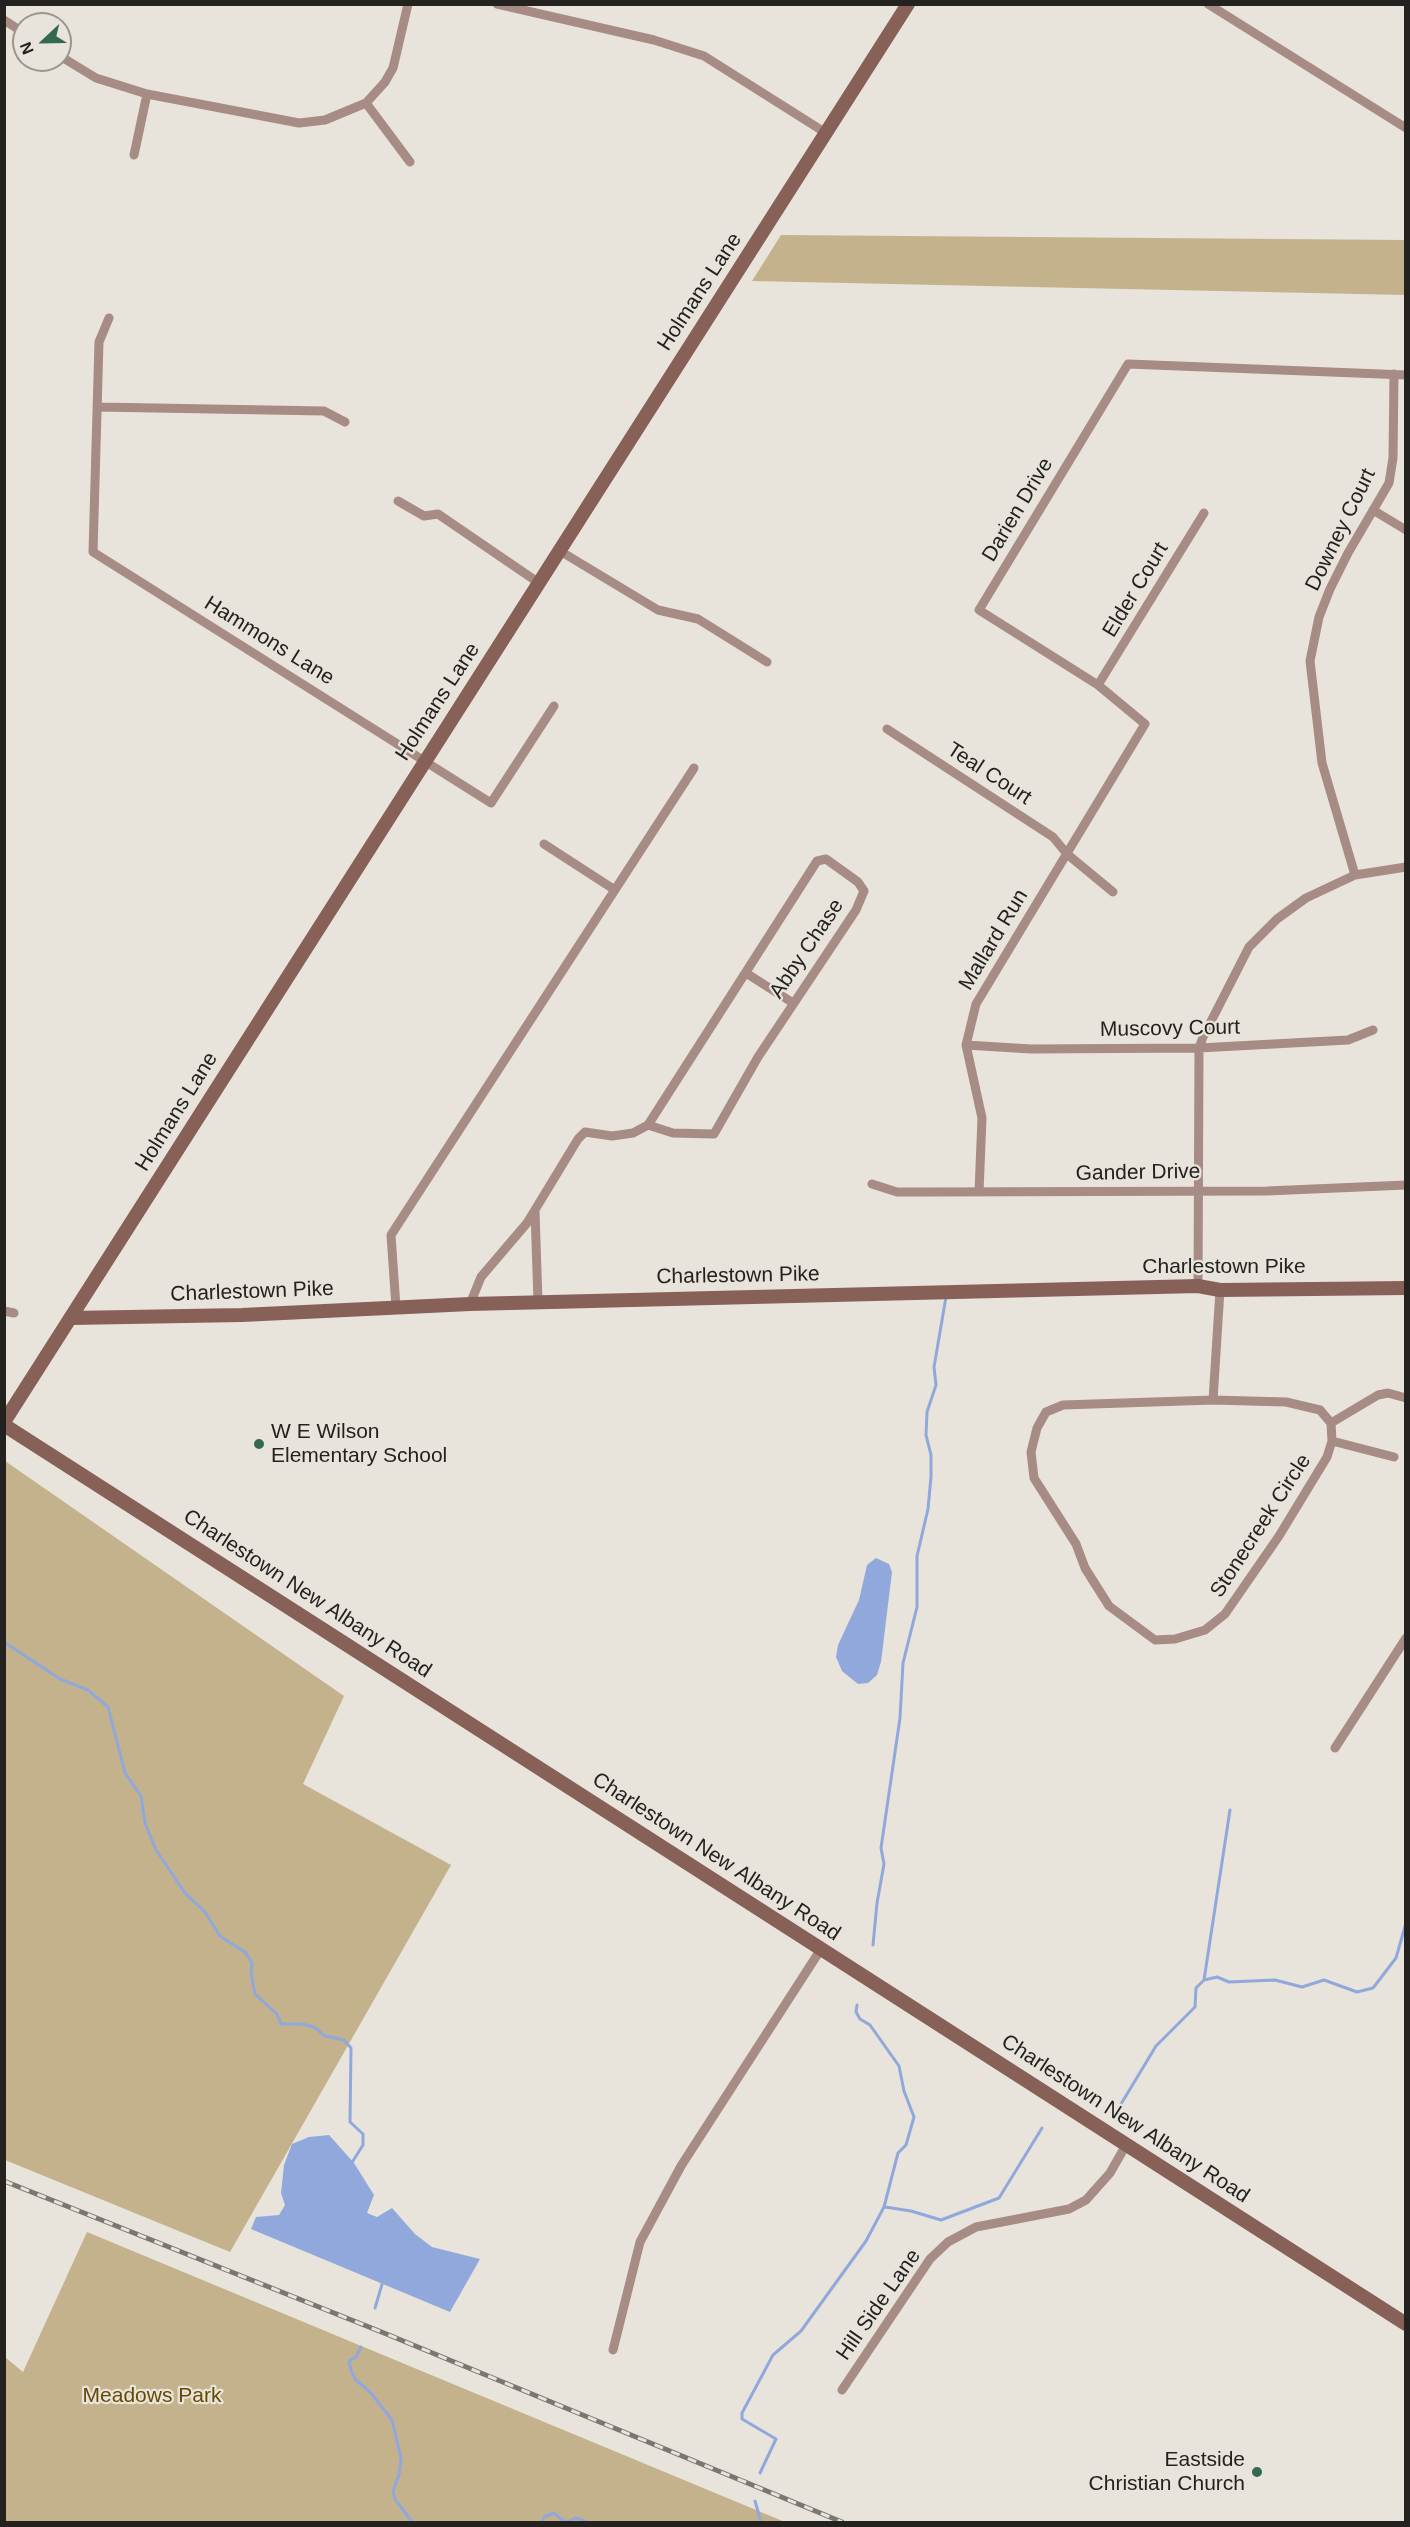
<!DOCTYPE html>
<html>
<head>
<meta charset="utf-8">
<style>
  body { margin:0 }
  #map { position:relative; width:1410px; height:2527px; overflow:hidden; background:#e8e4db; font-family:Helvetica,sans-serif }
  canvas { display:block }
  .frame { position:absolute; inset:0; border:6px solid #23221f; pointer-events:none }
  .north { position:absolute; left:12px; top:12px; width:60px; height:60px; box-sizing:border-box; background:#e8e4db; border:2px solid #999690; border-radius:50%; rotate:248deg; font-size:16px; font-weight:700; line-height:24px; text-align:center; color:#23221f }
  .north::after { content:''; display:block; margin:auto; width:21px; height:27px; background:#326950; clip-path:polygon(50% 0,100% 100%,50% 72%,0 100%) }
</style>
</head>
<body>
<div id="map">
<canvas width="1410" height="2527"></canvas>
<div class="frame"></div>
<div class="north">N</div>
</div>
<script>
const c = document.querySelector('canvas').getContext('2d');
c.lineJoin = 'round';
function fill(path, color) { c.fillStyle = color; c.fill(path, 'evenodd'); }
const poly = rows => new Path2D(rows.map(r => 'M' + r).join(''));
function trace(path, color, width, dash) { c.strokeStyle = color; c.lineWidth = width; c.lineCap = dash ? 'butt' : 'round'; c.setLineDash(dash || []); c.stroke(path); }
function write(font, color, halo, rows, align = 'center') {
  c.font = font + ' Helvetica,sans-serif'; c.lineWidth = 4.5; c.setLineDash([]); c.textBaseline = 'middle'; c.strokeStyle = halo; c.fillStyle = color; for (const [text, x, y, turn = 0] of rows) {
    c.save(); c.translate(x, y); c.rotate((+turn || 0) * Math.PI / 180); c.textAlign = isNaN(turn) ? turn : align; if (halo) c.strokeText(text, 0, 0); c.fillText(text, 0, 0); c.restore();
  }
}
fill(poly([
  [781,235,1405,240,1405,295,752,281],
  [5,1461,344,1696,303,1784,451,1865,230,2252,5,2160],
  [87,2232,785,2522,8,2522,4,2520,5,2357,23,2372]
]), '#c4b28c');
fill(poly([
  [876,1558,889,1564,892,1572,881,1662,877,1675,868,1683,858,1684,842,1671,836,1657,838,1645,859,1600,867,1565],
  [329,2135,354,2163,374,2195,367,2213,377,2217,392,2208,415,2234,432,2247,480,2259,450,2312,251,2229,256,2217,279,2215,285,2205,281,2193,284,2165,292,2144,309,2137]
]), '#90a8db');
trace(poly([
  [4,1642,60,1679,88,1690,108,1707,125,1773,141,1796,145,1823,156,1850,185,1893,205,1912,220,1936,246,1953,252,1963,251,1974,255,1994,277,2014,281,2024,302,2024,314,2027,325,2036,344,2040,351,2048,350,2122,363,2134,363,2145,351,2164],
  [873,1945,877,1903,884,1864,881,1848,900,1718,903,1663,917,1607,917,1556,928,1509,931,1477,931,1455,926,1435,927,1412,936,1385,934,1367,946,1297],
  [1204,1980,1230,1810],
  [1118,2109,1156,2046,1195,2007,1196,1988,1204,1980,1217,1977,1229,1982,1275,1980,1302,1987,1324,1980,1357,1992,1373,1988,1396,1958,1406,1923],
  [885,2207,911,2211,941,2220,999,2198,1042,2128],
  [375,2308,383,2281],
  [361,2347,356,2357,349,2361,351,2370,355,2379,371,2393,392,2420,401,2458,399,2475,393,2491,395,2499,412,2522],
  [760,2473,776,2439,742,2419,742,2413,773,2355,801,2331,866,2241,884,2207,898,2153,906,2145,914,2117,904,2091,899,2066,870,2025,860,2019,856,2012,857,2005],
  [755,2501,761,2522],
  [542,2522,544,2517,554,2513,565,2522],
  [567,2522,576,2518,587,2522]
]), '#90a8db', 3);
trace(poly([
  [497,4,654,40,704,56,826,133],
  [1208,4,1406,128],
  [4,20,24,33],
  [60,56,96,78,147,94,299,123,325,120,366,103,385,82,393,68,408,4],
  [366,103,410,162],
  [134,155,147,94],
  [109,318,99,342,93,552,491,803,554,706],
  [98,407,324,411,345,422],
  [398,501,424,516,438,514,539,583],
  [1373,510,1406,530],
  [560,551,658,610,698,619,767,662],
  [1098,685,1204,513],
  [887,729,1053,837,1067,854,1113,892],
  [544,844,615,890],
  [1355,875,1322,763,1310,661,1319,617,1330,589,1348,553,1389,483,1393,458,1394,374],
  [746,973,793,1003],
  [966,1045,1031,1049,1199,1048,1348,1040,1373,1030],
  [872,1184,897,1192,924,1192,1267,1191,1406,1185],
  [979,1192,982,1118,966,1045,976,1004,1145,724,1098,685,979,610,1128,364,1406,375],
  [535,1211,538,1302],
  [1198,1286,1199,1048,1203,1037,1249,947,1277,919,1306,898,1355,875,1406,867],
  [470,1304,481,1277,527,1223,578,1139,585,1132,612,1136,633,1133,648,1125,817,861,826,859,858,882,864,891,856,910,758,1057,714,1134,673,1133,648,1125],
  [396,1307,391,1235,694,768],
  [4,1311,14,1313],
  [1213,1400,1286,1402,1320,1410,1331,1423,1332,1441,1327,1457,1279,1536,1225,1614,1205,1630,1175,1639,1155,1640,1109,1606,1085,1568,1076,1544,1034,1478,1031,1452,1037,1428,1046,1412,1063,1405,1213,1400,1220,1290],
  [1331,1423,1378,1395,1388,1393,1406,1398],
  [1332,1441,1394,1457],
  [1335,1748,1406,1638],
  [613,2350,640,2242,681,2166,821,1949],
  [842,2390,930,2259,948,2242,976,2227,1069,2209,1086,2200,1110,2173,1126,2145]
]), '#a78b85', 9);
trace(poly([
  [71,1318,242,1315,470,1304,1198,1286,1220,1290,1406,1288],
  [4,1422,908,4],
  [4,1425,1406,2324]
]), '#876058', 14);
const rail = poly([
  [4,2181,384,2333,842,2522]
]);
trace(rail, '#797771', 5);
trace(rail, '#e8e4db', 3, [9]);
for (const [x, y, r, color] of [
  [259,1444,6,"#326950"],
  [1257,2472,6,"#326950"]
]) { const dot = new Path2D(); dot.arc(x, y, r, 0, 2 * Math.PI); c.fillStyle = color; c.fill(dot); trace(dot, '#e8e4db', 2); }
write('21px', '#23221f', '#e8e4db', [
  ["Holmans Lane",700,292,-57],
  ["Darien Drive",1018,510,-59],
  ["Downey Court",1341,530,-64],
  ["Elder Court",1136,590,-59],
  ["Hammons Lane",269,641,32],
  ["Holmans Lane",438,702,-57],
  ["Teal Court",989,774,33],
  ["Mallard Run",994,940,-59],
  ["Abby Chase",807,949,-56],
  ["Muscovy Court",1170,1029,-1],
  ["Holmans Lane",177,1112,-58],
  ["Gander Drive",1138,1173,-1],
  ["Charlestown Pike",1224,1267],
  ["Charlestown Pike",738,1276,-1],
  ["Charlestown Pike",252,1292,-2],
  ["Stonecreek Circle",1261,1526,-57],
  ["Charlestown New Albany Road",307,1594,33],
  ["Charlestown New Albany Road",716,1857,33],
  ["Charlestown New Albany Road",1125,2119,33],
  ["Hill Side Lane",879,2305,-55]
]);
write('21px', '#23221f', '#e8e4db', [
  ["W E Wilson",271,1432],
  ["Elementary School",271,1456],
  ["Eastside",1245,2460,"right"],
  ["Christian Church",1245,2484,"right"]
], 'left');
write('21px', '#654b02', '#e8e4db', [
  ["Meadows Park",152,2396]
]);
</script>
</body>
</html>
